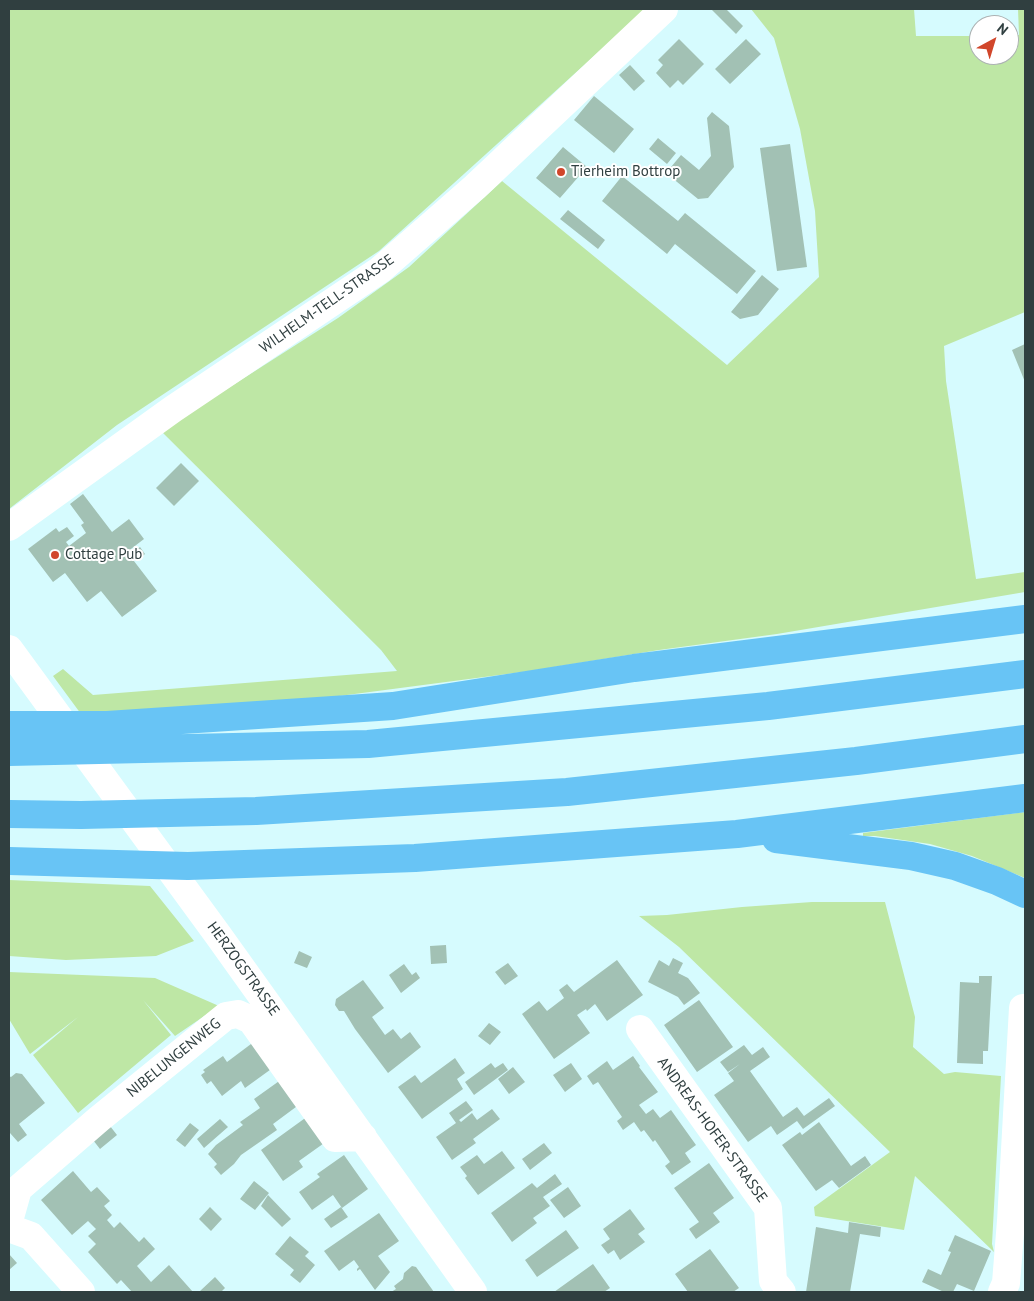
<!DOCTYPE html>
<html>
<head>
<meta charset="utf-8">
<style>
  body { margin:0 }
  #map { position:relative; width:1034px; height:1301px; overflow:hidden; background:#d6fbfe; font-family:"PT Sans",sans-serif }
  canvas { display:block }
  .frame { position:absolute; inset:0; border:10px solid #303f40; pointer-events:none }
  .north { position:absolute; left:969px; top:15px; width:50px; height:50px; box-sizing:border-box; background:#fff; border:1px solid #acb2b3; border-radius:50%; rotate:39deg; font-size:14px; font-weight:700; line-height:20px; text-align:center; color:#303f40 }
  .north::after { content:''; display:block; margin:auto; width:18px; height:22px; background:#d1462b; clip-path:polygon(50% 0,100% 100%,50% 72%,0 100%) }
</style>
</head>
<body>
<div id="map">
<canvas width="1034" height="1301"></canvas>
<div class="frame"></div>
<div class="north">N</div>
</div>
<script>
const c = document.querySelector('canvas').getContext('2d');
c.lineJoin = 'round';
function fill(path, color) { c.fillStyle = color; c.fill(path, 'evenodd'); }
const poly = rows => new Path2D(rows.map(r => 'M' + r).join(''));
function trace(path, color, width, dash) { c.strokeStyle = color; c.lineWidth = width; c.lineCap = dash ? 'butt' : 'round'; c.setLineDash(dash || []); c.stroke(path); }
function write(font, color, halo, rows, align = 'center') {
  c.font = font + ' "PT Sans",sans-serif'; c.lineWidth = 4; c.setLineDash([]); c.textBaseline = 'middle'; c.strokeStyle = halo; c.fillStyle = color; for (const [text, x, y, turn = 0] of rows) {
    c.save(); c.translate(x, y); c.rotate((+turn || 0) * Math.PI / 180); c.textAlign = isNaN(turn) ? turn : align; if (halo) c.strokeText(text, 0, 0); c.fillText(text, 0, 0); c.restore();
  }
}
fill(poly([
  [9,9,646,9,379,251,117,425,9,509],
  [751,9,914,9,916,36,979,36,979,55,1009,55,1009,35,1019,35,1018,9,1025,9,1025,312,944,346,946,381,976,579,1025,572,1025,592,777,634,659,650,530,671,324,698,81,714,53,676,63,669,93,695,397,671,381,650,161,431,338,318,409,267,502,181,727,365,819,277,815,211,800,129,774,38],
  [1025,812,1025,878,972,856,930,844,875,836,863,836,863,833],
  [9,880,150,886,194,941,156,956,66,960,9,956],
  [812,902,885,902,915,1017,913,1047,944,1074,955,1072,1001,1076,992,1244,994,1252,915,1176,904,1230,815,1216,814,1207,890,1152,679,947,639,916,667,915,742,907],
  [9,972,155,978,219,1006,175,1036,143,1000,171,1035,78,1113,33,1055,78,1017,30,1054,9,1019]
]), '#bee7a5');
fill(poly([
  [711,9,726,9,743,26,736,34],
  [679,39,704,64,683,85,678,80,670,88,656,73,663,65,658,60],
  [746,39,761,54,730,84,715,69],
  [630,65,645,81,634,91,619,75],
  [594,96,634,129,614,153,574,120],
  [712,112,729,126,734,167,708,198,698,199,666,173,681,155,699,170,711,156,707,118],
  [658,138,676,153,667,164,649,149],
  [790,144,807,267,777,271,760,148],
  [563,147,587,167,560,198,536,178],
  [622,176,678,221,685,213,756,271,737,294,675,244,667,254,602,201],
  [568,210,605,240,598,249,560,219],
  [762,275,779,289,758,315,740,319,731,312],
  [1025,344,1025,382,1012,350],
  [181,463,199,481,174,506,156,488],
  [83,494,112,532,129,519,144,539,127,552,157,591,122,617,101,591,87,602,65,573,53,582,28,549,56,528,59,532,67,527,74,536,66,542,69,546,86,533,81,525,84,523,70,504],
  [140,547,145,554,138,560,133,553],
  [446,945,447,963,431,964,430,946],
  [299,951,312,957,307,968,294,963],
  [673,958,683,963,678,973,688,978,700,993,684,1005,678,997,648,982,659,960,669,966],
  [617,960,643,995,607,1021,595,1004,587,1011,586,1009,577,1015,590,1033,554,1059,522,1014,539,1001,547,1011,564,998,559,990,567,984,574,992],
  [508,963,518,976,505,985,495,972],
  [404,964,412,975,416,972,420,978,401,993,389,975],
  [979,976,992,976,988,1051,983,1051,983,1064,957,1063,960,982,979,983],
  [363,980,384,1008,372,1017,385,1035,393,1029,401,1039,410,1032,421,1047,388,1073,355,1029,344,1011,339,1011,335,1005,336,999],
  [699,1000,733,1047,697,1072,664,1025],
  [489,1023,501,1032,490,1045,478,1036],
  [255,1041,274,1067,245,1088,241,1081,222,1096,211,1081,207,1084,201,1075,205,1072,203,1070,223,1056,227,1062],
  [744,1045,752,1055,763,1047,770,1057,750,1071,783,1117,797,1107,804,1116,829,1098,835,1106,803,1129,797,1121,777,1135,771,1126,748,1142,714,1095,734,1081,728,1073,740,1064,728,1072,720,1062],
  [633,1056,640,1066,639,1067,658,1092,639,1105,646,1114,653,1109,660,1118,671,1110,696,1145,685,1153,691,1162,672,1175,665,1166,670,1162,655,1140,653,1142,644,1130,641,1132,634,1122,623,1130,617,1121,622,1117,598,1082,593,1085,587,1076,607,1061,613,1070],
  [455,1058,465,1073,457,1079,463,1089,422,1119,398,1087,415,1075,421,1083],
  [491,1063,495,1068,503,1063,508,1070,474,1095,465,1082],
  [571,1063,582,1079,565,1092,553,1075],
  [513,1067,525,1082,509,1094,498,1079],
  [16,1073,22,1074,45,1103,19,1124,27,1135,18,1142,10,1133,9,1134,9,1076,11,1077],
  [282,1079,300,1104,273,1124,277,1130,241,1155,234,1164,221,1175,214,1167,217,1164,208,1154,216,1145,243,1125,240,1122,260,1108,254,1099],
  [466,1101,473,1110,459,1120,461,1122,472,1113,477,1120,492,1109,500,1119,473,1139,476,1143,452,1160,436,1137,456,1123,449,1113],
  [308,1116,327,1141,299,1161,303,1167,283,1181,261,1150],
  [220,1119,228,1127,204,1148,197,1139],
  [819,1122,851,1166,865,1156,871,1165,839,1188,832,1180,816,1191,782,1145,800,1132,802,1135],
  [190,1123,199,1130,185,1147,176,1140],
  [110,1126,117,1135,100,1149,93,1140],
  [544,1143,552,1153,530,1170,522,1159],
  [502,1151,515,1168,478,1195,465,1178,467,1176,460,1167,477,1155,484,1164],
  [344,1155,368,1189,342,1208,333,1195,312,1210,299,1192,320,1177,317,1174],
  [709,1163,734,1198,713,1213,720,1222,696,1239,689,1229,699,1222,674,1188],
  [73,1171,91,1192,97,1187,110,1201,104,1206,112,1215,107,1220,114,1228,120,1222,139,1242,144,1237,155,1249,137,1266,151,1282,169,1265,193,1292,132,1292,121,1280,117,1284,88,1252,96,1244,88,1236,96,1229,88,1221,72,1235,41,1200],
  [555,1174,562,1184,543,1197,550,1206,533,1218,537,1223,512,1242,491,1213,532,1183,537,1188],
  [254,1181,269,1193,255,1210,240,1199],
  [568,1187,581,1206,564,1218,550,1200],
  [268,1195,291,1219,282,1227,261,1206],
  [210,1207,222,1219,211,1231,199,1219],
  [341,1207,348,1217,331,1228,324,1219],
  [630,1209,645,1229,638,1234,645,1242,620,1260,614,1250,608,1254,601,1245,610,1239,603,1229],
  [379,1213,399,1241,378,1256,390,1272,375,1290,360,1269,357,1271,357,1269,359,1267,354,1260,339,1271,324,1251],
  [849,1222,881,1227,880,1237,860,1234,850,1292,806,1292,816,1227,848,1233],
  [566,1230,579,1248,537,1277,525,1260],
  [955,1235,991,1251,974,1291,957,1284,953,1292,944,1292,922,1282,928,1269,941,1275,951,1252,948,1251],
  [290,1236,309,1252,305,1256,315,1265,300,1283,290,1275,294,1270,275,1254],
  [710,1249,739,1288,733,1292,688,1292,675,1274],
  [9,1254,17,1263,9,1270],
  [593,1264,610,1288,604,1292,554,1292],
  [412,1266,416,1267,434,1292,391,1292,396,1289,394,1286,403,1279,404,1273],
  [215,1277,225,1288,221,1292,202,1292,200,1291]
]), '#a2c1b4');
trace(poly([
  [9,527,173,409,380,270,475,187,664,9],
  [9,649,218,935,473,1292],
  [640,1029,768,1208,773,1281,782,1292],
  [9,1221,18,1189,99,1119,226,1016,238,1014,251,1020,335,1138,363,1137],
  [9,1228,31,1236,81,1292],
  [1002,1292,1006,1283,1011,1221,1023,1008]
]), '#fff', 28);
trace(poly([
  [9,725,107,725,393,706,634,668,1025,619],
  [9,752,368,744,768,706,1025,674],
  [9,814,81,815,256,811,567,792,856,761,1025,739],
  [776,839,911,856,955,866,997,881,1025,894],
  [9,861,188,866,415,858,737,834,1025,798]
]), '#68c4f5', 28);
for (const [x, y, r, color] of [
  [561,172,5,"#d1462b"],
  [55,555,5,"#d1462b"]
]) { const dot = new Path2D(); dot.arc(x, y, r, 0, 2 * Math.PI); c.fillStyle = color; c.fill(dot); trace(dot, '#fff', 2); }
write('15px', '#303f40', '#fff', [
  ["Tierheim Bottrop",571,172],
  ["Cottage Pub",65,555]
], 'left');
write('15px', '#303f40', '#fff', [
  ["WILHELM-TELL-STRASSE",327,304,-35],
  ["HERZOGSTRASSE",243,969,54],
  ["NIBELUNGENWEG",174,1058,-39],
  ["ANDREAS-HOFER-STRASSE",712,1130,54]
]);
</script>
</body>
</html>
